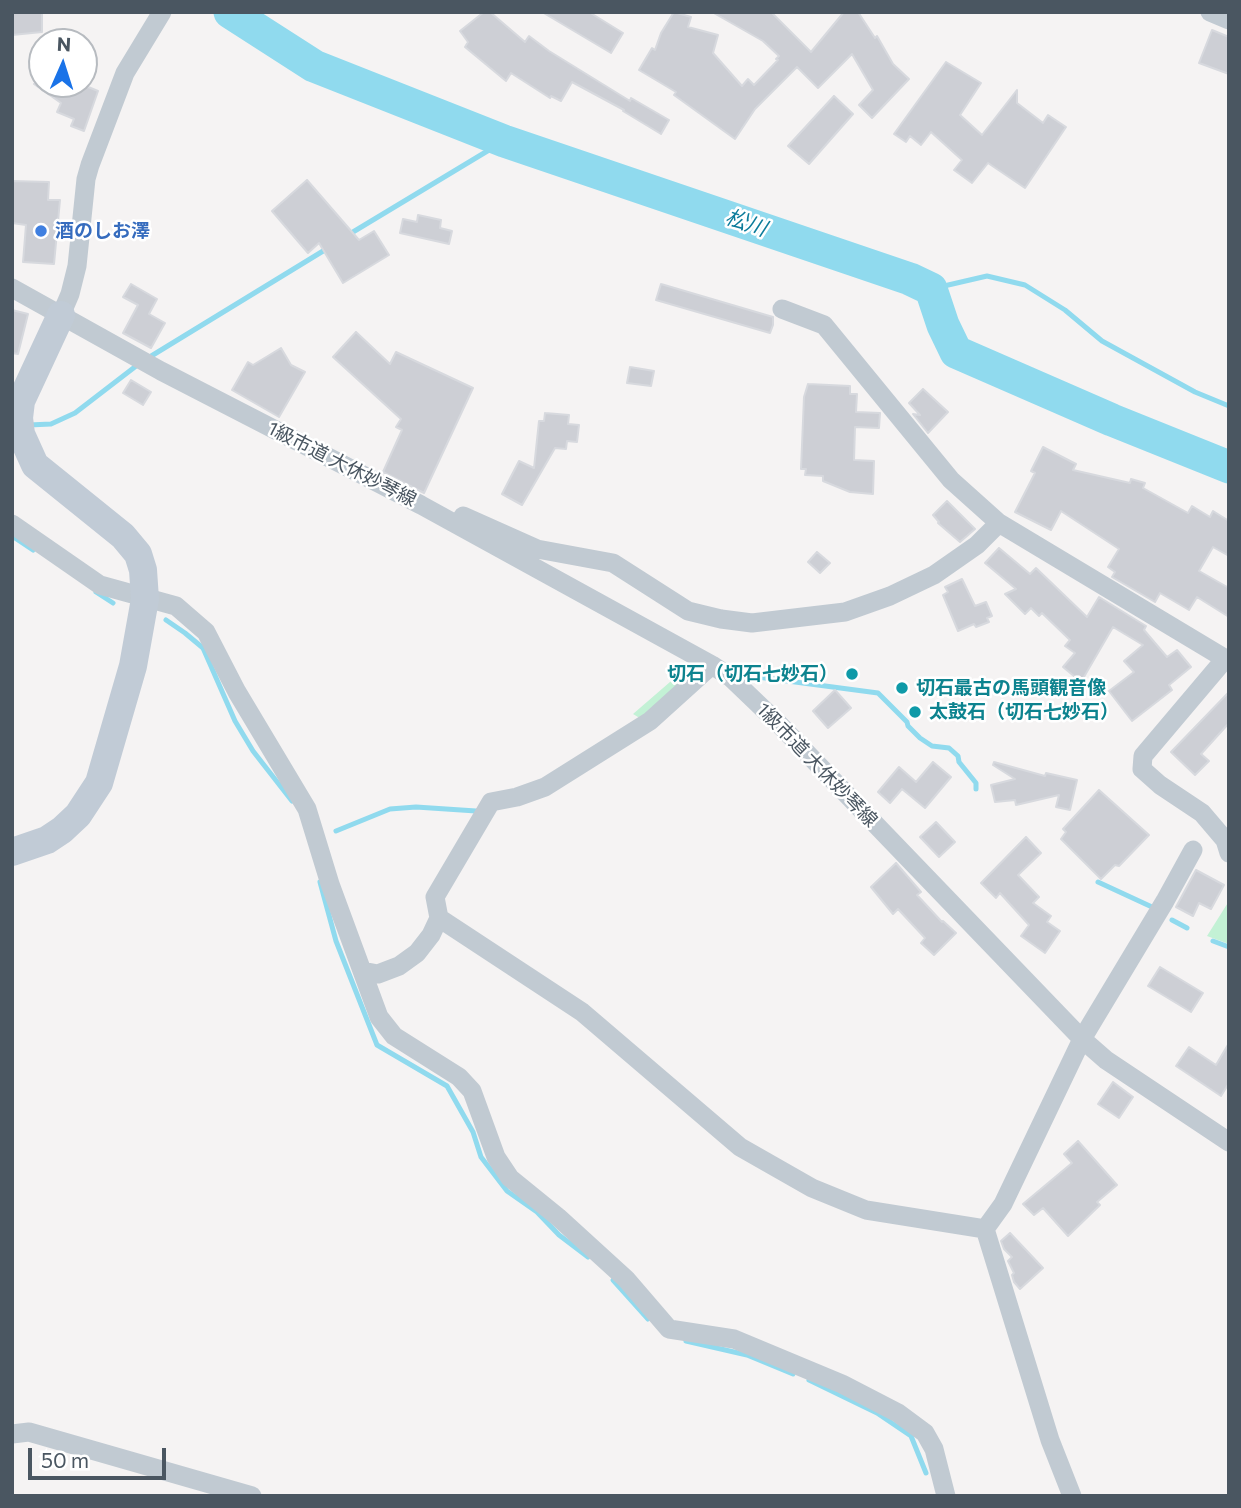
<!DOCTYPE html>
<html>
<head>
<meta charset="utf-8">
<style>
  body { margin:0 }
  #map { position:relative; width:1241px; height:1508px; overflow:hidden; background:#f5f3f3; font-family:Commissioner,sans-serif }
  canvas { display:block }
  .frame { position:absolute; inset:0; border:14px solid #4a5661; pointer-events:none }
  .north { position:absolute; left:28px; top:28px; width:70px; height:70px; box-sizing:border-box; background:#fff; border:2px solid #b7bbc0; border-radius:50%; rotate:3deg; font-size:19px; font-weight:700; line-height:28px; text-align:center; color:#4a5661 }
  .north::after { content:''; display:block; margin:auto; width:24px; height:32px; background:#1a73e8; clip-path:polygon(50% 0,100% 100%,50% 72%,0 100%) }
  .scale { position:absolute; left:28px; top:1448px; width:138px; height:32px; box-sizing:border-box; border:4px solid #4a5661; border-top:0; padding-left:9px; font-size:21px; line-height:24px; white-space:nowrap; color:#4a5661; -webkit-text-stroke:5px #fff; paint-order:stroke }
</style>
</head>
<body>
<div id="map">
<canvas width="1241" height="1508"></canvas>
<div class="frame"></div>
<div class="north">N</div>
<div class="scale">50 m</div>
</div>
<script>
const c = document.querySelector('canvas').getContext('2d');
c.lineJoin = 'round';
function fill(path, color) { c.fillStyle = color; c.fill(path, 'evenodd'); }
const poly = rows => new Path2D(rows.map(r => 'M' + r).join(''));
function trace(path, color, width, dash) { c.strokeStyle = color; c.lineWidth = width; c.lineCap = dash ? 'butt' : 'round'; c.setLineDash(dash || []); c.stroke(path); }
function write(font, color, halo, rows, align = 'center') {
  c.font = font + ' Commissioner,"Noto Sans JP",sans-serif'; c.lineWidth = 5; c.setLineDash([]); c.textBaseline = 'middle'; c.strokeStyle = halo; c.fillStyle = color; for (const [text, x, y, turn = 0] of rows) {
    c.save(); c.translate(x, y); c.rotate((+turn || 0) * Math.PI / 180); c.textAlign = isNaN(turn) ? turn : align; if (halo) c.strokeText(text, 0, 0); c.fillText(text, 0, 0); c.restore();
  }
}
fill(poly([
  [685,669,696,672,643,720,633,714],
  [1229,901,1229,944,1207,936]
]), '#c3f1d5');
trace(poly([
  [348,235,504,141],
  [931,289,987,276,1025,285,1065,310,1102,341,1195,392,1229,406],
  [148,358,328,248],
  [29,425,51,424,75,413,140,363],
  [12,536,33,550],
  [96,592,113,603],
  [166,620,185,633,203,648,235,721,253,751,292,801],
  [750,676,878,693,907,722,908,726,920,738,932,746,949,748,958,756,959,762,976,783,976,789],
  [336,831,390,809,416,807,476,811],
  [320,882,336,941,377,1045,447,1086,473,1132,481,1157,507,1191,537,1212,559,1235,588,1257],
  [1098,882,1152,907],
  [1172,920,1187,928],
  [1213,941,1229,947],
  [613,1280,648,1319],
  [686,1341,747,1355,793,1374],
  [809,1380,877,1413,911,1436,926,1473]
]), '#90daee', 5);
trace(poly([
  [230,12,314,66,504,141,910,279,931,289,943,325,956,352,1112,420,1229,467]
]), '#90daee', 33);
const building = poly([
  [12,12,42,12,42,32,12,35,12,12],
  [484,12,490,12,525,42,529,36,549,51,630,101,631,98,669,120,661,134,623,111,624,110,572,82,561,101,551,96,550,98,511,73,506,81,465,47,468,42,460,31,484,12],
  [542,12,589,12,623,33,611,53,542,12],
  [674,12,691,17,688,27,718,35,713,53,742,86,748,79,754,85,778,60,776,59,779,56,763,41,712,12,771,12,811,52,844,12,858,12,875,38,877,36,893,64,909,79,872,118,859,105,873,90,852,54,818,88,797,67,755,109,735,139,674,95,676,92,639,70,652,48,655,50,661,33,674,12],
  [1212,30,1229,37,1229,74,1199,63,1212,30],
  [946,62,981,83,960,115,982,135,1017,90,1017,103,1043,123,1048,115,1066,127,1025,188,988,163,972,183,954,170,962,160,931,132,921,145,910,136,906,142,894,134,946,62],
  [34,84,81,84,98,91,84,131,71,126,74,119,57,112,61,103,34,84],
  [834,96,853,114,809,164,788,146,834,96],
  [307,180,359,240,374,231,389,255,343,283,319,243,308,253,272,211,307,180],
  [12,181,49,182,48,200,60,200,54,264,23,262,26,225,12,223,12,181],
  [418,215,441,220,440,228,452,231,449,244,400,233,403,219,417,222,418,215],
  [131,284,157,299,149,314,165,323,151,348,123,333,138,305,123,297,131,284],
  [661,284,773,317,773,325,770,333,656,300,661,284],
  [12,310,28,314,18,354,12,353,12,310],
  [356,332,390,364,396,352,473,388,424,493,383,472,402,430,396,427,401,419,333,357,356,332],
  [281,348,291,365,305,372,279,417,232,390,248,362,253,365,281,348],
  [630,367,654,371,651,386,627,383,630,367],
  [131,380,151,392,143,405,123,393,131,380],
  [808,384,850,386,850,394,857,394,856,412,880,413,879,428,855,427,854,460,874,461,873,494,850,492,823,481,823,476,805,475,806,469,801,469,804,397,808,384],
  [923,389,948,412,928,433,913,414,920,415,909,403,923,389],
  [545,413,569,415,568,424,579,425,577,442,567,441,566,449,555,448,522,505,502,494,519,461,534,468,539,421,544,421,545,413],
  [1043,447,1076,464,1073,470,1130,483,1131,479,1145,483,1143,488,1188,513,1192,506,1210,517,1213,511,1229,521,1229,556,1213,547,1199,571,1229,588,1229,617,1197,597,1189,610,1160,593,1155,602,1112,577,1115,572,1108,567,1119,549,1061,511,1051,530,1015,512,1035,473,1031,471,1043,447],
  [947,501,975,529,960,542,938,523,939,522,933,515,947,501],
  [999,548,1030,574,1036,568,1087,617,1099,597,1146,626,1144,630,1167,657,1177,650,1191,667,1169,685,1172,690,1132,721,1109,691,1134,672,1124,661,1143,645,1113,627,1081,682,1063,667,1075,653,1065,646,1070,640,1042,613,1039,616,1031,608,1025,614,1005,594,1016,589,985,563,999,548],
  [817,552,830,563,820,573,808,562,817,552],
  [962,579,975,606,986,602,992,616,987,618,989,622,976,627,974,624,958,631,943,595,948,592,945,587,962,579],
  [835,690,851,708,828,728,813,711,835,690],
  [1229,692,1229,723,1201,754,1209,761,1195,775,1171,752,1229,692],
  [933,762,951,777,925,808,902,789,890,803,878,792,899,767,916,782,933,762],
  [994,762,1045,776,1046,773,1077,780,1070,810,1056,807,1059,795,1016,805,1015,800,995,802,991,785,1015,779,993,765,994,762],
  [1099,790,1149,835,1119,866,1115,865,1101,879,1061,839,1066,832,1063,829,1099,790],
  [936,822,955,842,939,857,920,837,936,822],
  [1026,837,1041,853,1018,875,1039,897,1033,903,1051,916,1047,922,1060,931,1045,953,1021,936,1029,925,1000,893,996,898,981,883,1026,837],
  [896,863,921,892,917,895,942,922,943,921,956,933,934,955,921,943,925,938,898,909,893,914,871,887,896,863],
  [1196,870,1224,885,1211,909,1199,903,1193,916,1176,907,1196,870],
  [1160,967,1203,993,1191,1012,1148,986,1160,967],
  [1229,1043,1229,1083,1221,1096,1176,1066,1189,1047,1216,1065,1229,1043],
  [1113,1082,1133,1097,1119,1118,1098,1104,1113,1082],
  [1078,1141,1117,1185,1097,1202,1100,1205,1068,1236,1043,1208,1034,1215,1023,1204,1072,1163,1064,1154,1078,1141],
  [1010,1233,1043,1268,1020,1289,1014,1282,1012,1275,1014,1273,1008,1261,1012,1257,1004,1249,1001,1241,1010,1233]
]);
fill(building, '#cdcfd5');
trace(building, '#d7d9de', 2);
trace(poly([
  [1210,12,1229,20],
  [12,288,161,371,421,505,712,665,730,677,777,722,1082,1039,1106,1060,1229,1142],
  [782,309,824,325,951,480,999,523,1229,661],
  [61,315,70,294,77,266,86,179,90,165,125,73,162,12],
  [463,516,537,549,613,563,688,611,721,619,752,623,845,612,890,596,934,575,977,545,999,523],
  [12,524,100,585,176,606,206,632,237,692,307,809,330,884,379,1017,394,1036,459,1077,472,1091,496,1157,510,1178,558,1217,626,1279,669,1329,734,1339,842,1384,898,1413,925,1433,934,1449,946,1496],
  [1225,659,1143,756,1142,769,1160,785,1202,813,1225,840,1229,853],
  [712,665,650,721,545,787,517,797,491,802,435,897,439,918,582,1012,740,1147,812,1188,866,1210,985,1229],
  [362,971,378,974,399,966,417,953,431,935,439,918],
  [985,1229,1003,1204,1082,1039,1165,901,1193,850],
  [985,1229,1050,1440,1072,1496],
  [12,1434,29,1432,252,1496]
]), '#c1cad2', 19);
trace(poly([
  [12,852,47,840,62,830,78,815,99,783,133,666,145,599,143,570,138,554,123,536,35,465,21,434,19,418,21,401,61,315]
]), '#c1cbd6', 28);
for (const [x, y, r, color] of [
  [41,231,7,"#3f7fe0"],
  [852,674,7,"#0f9aa8"],
  [902,688,7,"#0f9aa8"],
  [915,712,7,"#0f9aa8"]
]) { const dot = new Path2D(); dot.arc(x, y, r, 0, 2 * Math.PI); c.fillStyle = color; c.fill(dot); trace(dot, '#fff', 2.5); }
write('bold 19px', '#366cbe', '#fff', [
  ["酒のしお澤",55,231]
], 'left');
write('19px', '#4a5661', '#fff', [
  ["1級市道 大休妙琴線",342,464,27],
  ["1級市道 大休妙琴線",817,765,46]
]);
write('bold 19px', '#0d838f', '#fff', [
  ["切石（切石七妙石）",838,674,"right"],
  ["切石最古の馬頭観音像",916,688],
  ["太鼓石（切石七妙石）",929,712]
], 'left');
write('italic 21px', '#0c7c9b', '#fff', [
  ["松川",746,223,19]
]);
</script>
</body>
</html>
